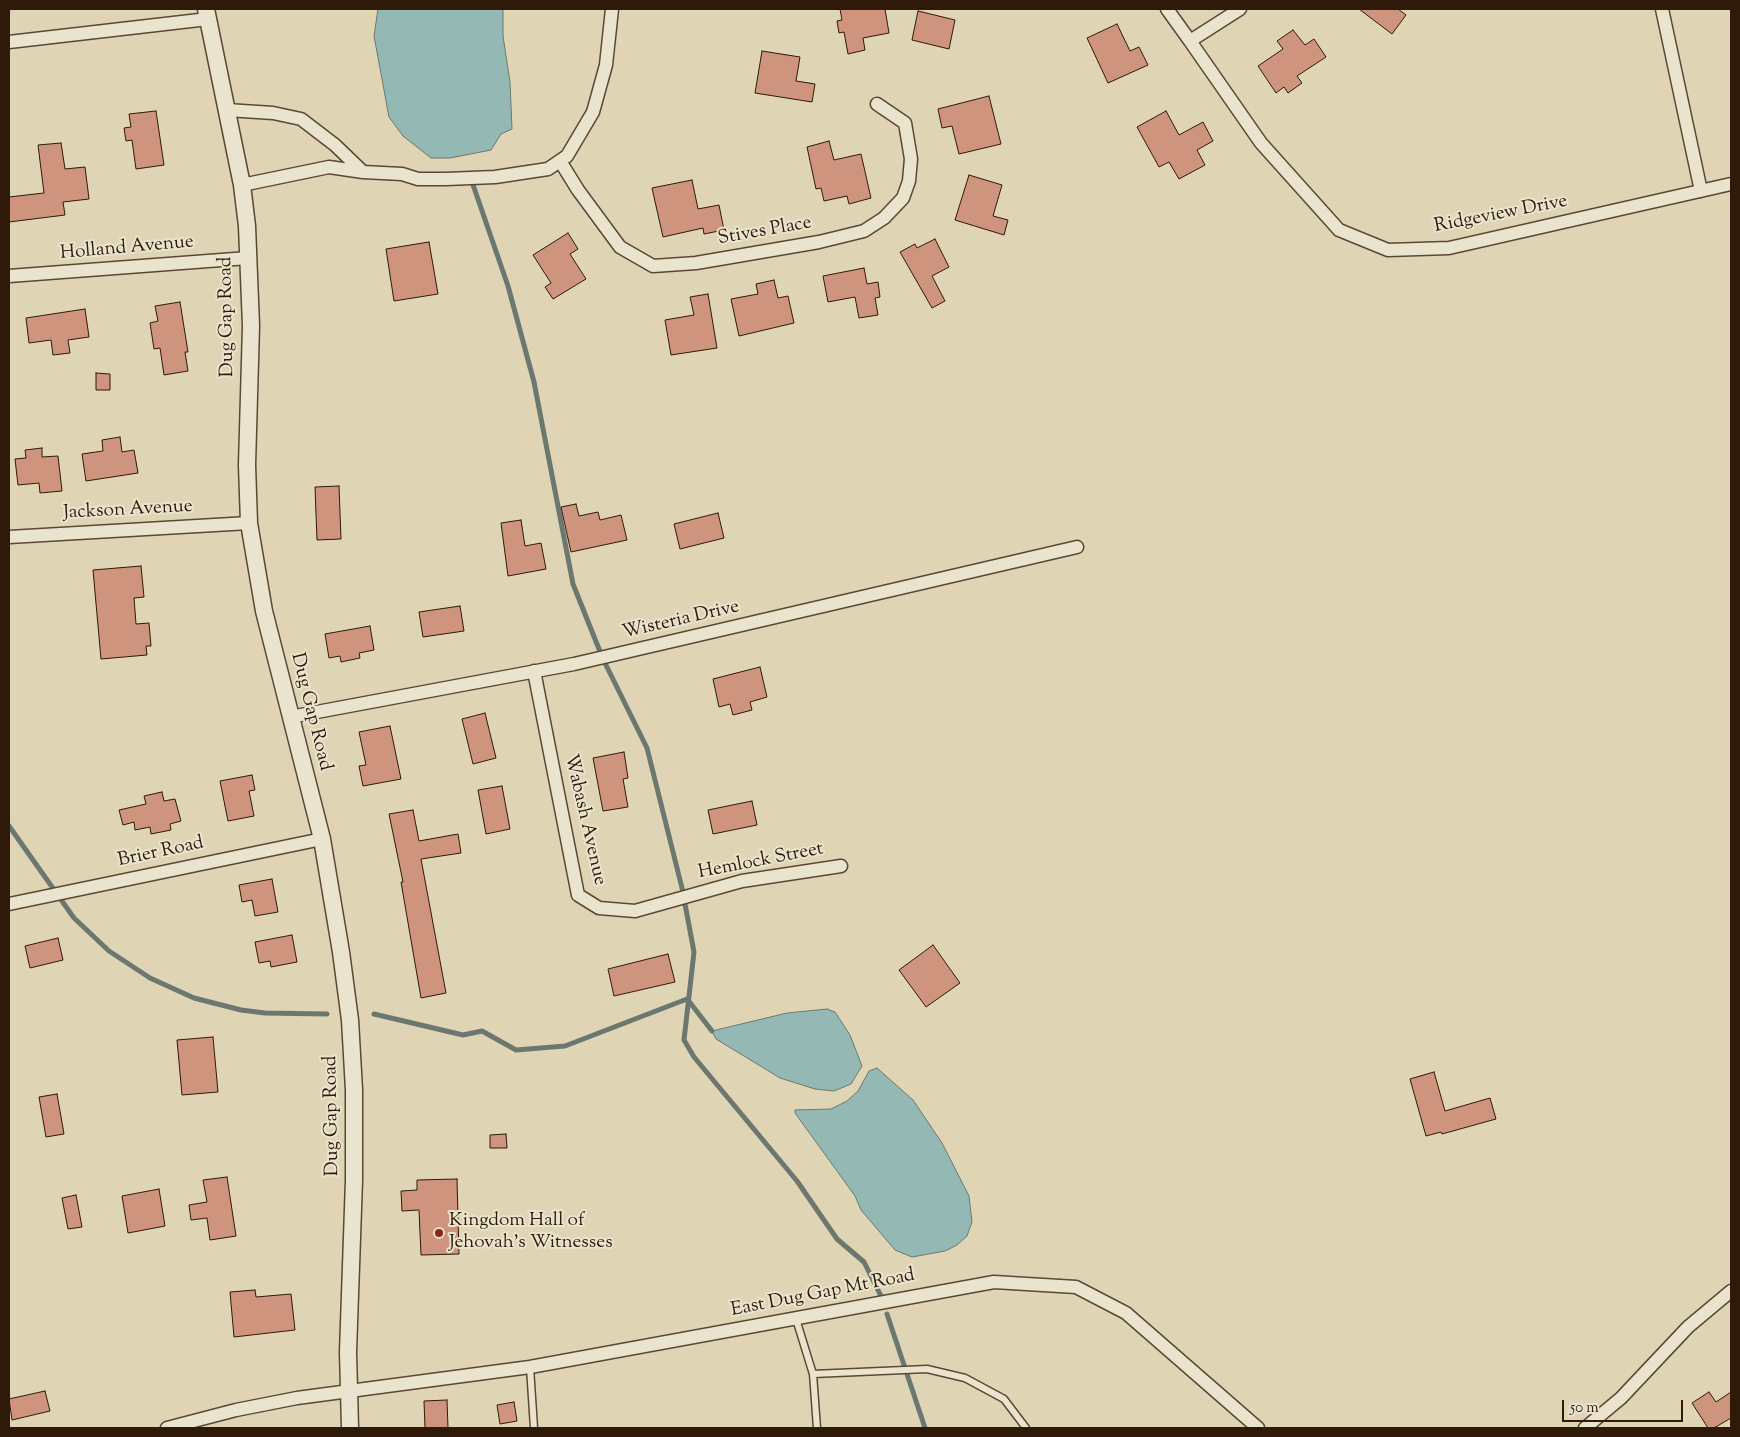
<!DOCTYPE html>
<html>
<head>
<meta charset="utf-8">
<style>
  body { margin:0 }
  #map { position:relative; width:1740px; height:1437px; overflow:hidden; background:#dfd5b4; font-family:"Sorts Mill Goudy",serif }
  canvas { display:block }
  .frame { position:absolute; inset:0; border:10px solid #2f1908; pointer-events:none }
  .scale { position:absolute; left:1562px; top:1400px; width:121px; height:22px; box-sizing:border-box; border:2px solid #2f1908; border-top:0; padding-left:6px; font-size:15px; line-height:18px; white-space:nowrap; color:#2f1908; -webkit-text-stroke:4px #eae4ce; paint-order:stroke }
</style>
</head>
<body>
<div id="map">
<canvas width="1740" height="1437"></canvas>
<div class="frame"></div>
<div class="scale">50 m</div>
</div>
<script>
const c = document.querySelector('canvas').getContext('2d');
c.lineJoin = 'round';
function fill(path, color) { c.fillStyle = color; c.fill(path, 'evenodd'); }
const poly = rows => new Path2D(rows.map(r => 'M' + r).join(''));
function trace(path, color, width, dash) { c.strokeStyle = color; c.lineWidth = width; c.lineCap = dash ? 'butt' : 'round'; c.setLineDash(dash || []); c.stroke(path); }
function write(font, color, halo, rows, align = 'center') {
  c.font = font + ' "Sorts Mill Goudy",serif'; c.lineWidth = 4; c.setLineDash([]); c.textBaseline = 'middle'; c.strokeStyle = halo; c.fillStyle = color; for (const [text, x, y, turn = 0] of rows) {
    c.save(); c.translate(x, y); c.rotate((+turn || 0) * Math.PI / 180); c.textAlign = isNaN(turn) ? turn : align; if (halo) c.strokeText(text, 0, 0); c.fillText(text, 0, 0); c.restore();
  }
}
const water = poly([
  [378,9,503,9,503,36,510,82,512,129,501,134,491,150,450,158,431,158,403,136,389,117,374,36,378,9],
  [827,1009,835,1012,850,1035,862,1066,851,1084,834,1091,815,1089,780,1078,716,1039,712,1031,787,1013,827,1009],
  [877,1068,913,1100,942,1143,969,1196,972,1222,967,1236,957,1245,945,1251,912,1257,895,1250,861,1210,855,1196,795,1113,795,1110,831,1109,847,1101,858,1091,869,1071,877,1068]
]);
fill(water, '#94b8b3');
trace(water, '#6c786f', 1);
trace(poly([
  [471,179,508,286,534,382,573,584,603,659,647,748,682,888,694,952,684,1040,694,1057,797,1181,837,1239,864,1262,882,1298],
  [9,826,74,918,109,951,150,978,194,998,241,1010,265,1013,327,1014],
  [688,1000,712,1031],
  [374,1014,463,1035,482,1031,516,1050,565,1046,687,999],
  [887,1314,925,1428]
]), '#6c786f', 5);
const building = poly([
  [840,9,885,9,889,33,863,38,865,50,848,54,844,32,839,33,837,21,842,20,840,9],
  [1359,9,1398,9,1406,15,1392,34,1359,9],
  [918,11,955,20,949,49,912,40,918,11],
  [1117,24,1130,51,1139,47,1148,65,1108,83,1087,38,1117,24],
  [1293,30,1305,45,1314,39,1326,57,1297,76,1302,83,1288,93,1284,87,1276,93,1258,66,1283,49,1277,41,1293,30],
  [762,51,800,57,796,81,815,84,812,102,755,93,762,51],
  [989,96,1001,144,959,154,952,126,942,128,938,109,989,96],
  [156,111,164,165,136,169,132,140,126,141,124,128,131,127,129,114,156,111],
  [1166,111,1179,135,1203,122,1213,141,1197,150,1205,165,1179,179,1169,162,1159,167,1137,127,1166,111],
  [829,141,834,160,861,154,871,198,849,204,847,196,824,201,821,188,816,189,807,147,829,141],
  [61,143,65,169,85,167,89,199,63,202,65,215,9,222,9,197,44,193,38,145,61,143],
  [969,175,1002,185,993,216,1008,220,1004,235,955,220,969,175],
  [692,180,698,209,719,205,724,230,704,234,703,228,663,237,652,188,692,180],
  [568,233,578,249,570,254,586,279,553,299,545,287,551,283,533,255,568,233],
  [935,239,949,267,932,276,945,301,932,308,900,252,915,244,917,248,935,239],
  [429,242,438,294,394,301,386,249,429,242],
  [864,268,867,284,878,282,880,297,875,298,878,315,859,318,855,297,828,302,823,276,864,268],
  [774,280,778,298,788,296,794,323,739,336,731,299,758,294,756,284,774,280],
  [708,294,717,348,671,355,665,320,694,315,690,297,708,294],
  [180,302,188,352,185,352,188,371,164,375,160,348,154,349,150,323,158,321,155,306,180,302],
  [85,309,89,337,68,340,70,353,53,355,51,340,29,343,26,318,85,309],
  [96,373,110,374,110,390,96,390,96,373],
  [120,437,122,452,134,450,138,473,86,481,82,454,103,451,102,440,120,437],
  [42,448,42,457,58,456,62,491,40,493,39,483,18,485,15,459,26,458,25,450,42,448],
  [339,486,341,539,317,540,315,487,339,486],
  [576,504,579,516,598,512,600,520,621,515,627,540,571,552,561,507,576,504],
  [718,513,724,538,680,549,674,524,718,513],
  [521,520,525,546,541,543,546,569,508,576,501,523,521,520],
  [141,566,144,597,134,598,136,624,149,623,151,646,146,646,147,655,101,659,93,570,141,566],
  [460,606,464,631,423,637,419,612,460,606],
  [370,626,374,650,359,653,360,658,341,662,340,656,329,658,325,634,370,626],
  [760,667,767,697,750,702,752,710,733,715,730,704,719,707,713,679,760,667],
  [485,713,496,758,473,764,462,719,485,713],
  [390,726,401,779,363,786,359,766,366,765,359,732,390,726],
  [624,752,628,778,623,779,628,807,603,811,593,758,624,752],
  [252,775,255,790,249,791,254,816,228,821,220,781,252,775],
  [502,786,510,829,486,834,478,790,502,786],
  [162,792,164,801,175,799,181,821,170,824,171,830,151,834,150,827,135,830,134,822,123,825,119,810,146,804,144,796,162,792],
  [752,801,757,825,713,834,708,810,752,801],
  [413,810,419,841,458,834,461,853,421,859,446,993,421,998,401,882,403,882,389,814,413,810],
  [272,879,278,912,255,916,252,900,242,902,239,885,272,879],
  [292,935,297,962,271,967,270,961,259,963,255,942,292,935],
  [58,938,63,960,30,968,25,946,58,938],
  [933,945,960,983,926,1007,899,970,933,945],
  [668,954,675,982,614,996,608,969,668,954],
  [213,1037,218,1092,182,1095,177,1040,213,1037],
  [1434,1072,1445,1111,1490,1098,1496,1119,1442,1134,1441,1132,1426,1136,1410,1079,1434,1072],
  [57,1094,64,1134,46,1137,39,1097,57,1094],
  [506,1134,507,1148,490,1148,490,1135,506,1134],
  [227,1177,236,1236,210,1240,207,1218,191,1220,189,1205,207,1202,203,1180,227,1177],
  [457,1179,459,1254,421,1255,419,1210,402,1211,401,1191,417,1190,417,1180,457,1179],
  [159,1189,165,1226,128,1233,122,1196,159,1189],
  [76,1195,82,1227,68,1229,62,1198,76,1195],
  [255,1290,256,1297,291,1294,295,1330,234,1337,230,1292,255,1290],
  [45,1391,50,1411,12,1420,9,1399,45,1391],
  [1709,1392,1716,1402,1731,1392,1731,1418,1714,1428,1708,1428,1692,1403,1709,1392],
  [447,1400,448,1428,425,1428,424,1401,447,1400],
  [514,1402,517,1421,500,1424,497,1405,514,1402]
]);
fill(building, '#ce947e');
trace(building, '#2f1908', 1);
const service = poly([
  [796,1319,813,1374,817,1428],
  [530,1367,534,1428],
  [813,1374,927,1369,965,1378,1004,1399,1026,1428]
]);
const minor = poly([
  [1167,9,1190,41,1240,9],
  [1662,9,1701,191],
  [1190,41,1261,143,1339,230,1388,250,1449,248,1731,184],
  [9,42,208,19],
  [227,110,273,113,301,119,335,145,363,172],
  [560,161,578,190,620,247,653,266,696,263,819,242,864,231,884,218,903,198,909,181,911,159,905,123,877,104],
  [242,185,329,167,363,172,402,174,418,179,446,179,495,177,548,169,567,156,593,112,606,65,612,9],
  [9,276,248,258],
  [9,537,249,523],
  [534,671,578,895,599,908,635,911,742,881,841,866],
  [290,717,574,664,1077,547],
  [9,904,322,839],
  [167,1428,236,1410,297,1398,530,1367,994,1282,1076,1287,1126,1313,1258,1428],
  [1585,1428,1621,1398,1688,1327,1731,1291]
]);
const tertiary = poly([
  [206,9,242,185,247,226,251,326,247,465,249,523,264,611,322,839,341,952,350,1020,354,1090,354,1180,348,1352,350,1428]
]);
trace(service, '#5b4833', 9);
trace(minor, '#5b4833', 15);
trace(tertiary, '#5b4833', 19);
trace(service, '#eae4ce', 6);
trace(minor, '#eae4ce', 12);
trace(tertiary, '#eae4ce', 16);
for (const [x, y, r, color] of [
  [439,1233,5,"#8f2418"]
]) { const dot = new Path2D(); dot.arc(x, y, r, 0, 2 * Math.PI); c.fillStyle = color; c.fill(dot); trace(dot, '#eae4ce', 2); }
write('19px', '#2f1908', '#eae4ce', [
  ["Ridgeview Drive",1501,215,-11],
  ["Stives Place",765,232,-10],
  ["Holland Avenue",127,249,-5],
  ["Dug Gap Road",228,317,-91],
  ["Jackson Avenue",128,511,-3],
  ["Wisteria Drive",681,621,-13],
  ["Dug Gap Road",310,712,76],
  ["Wabash Avenue",584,820,77],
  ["Brier Road",161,853,-12],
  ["Hemlock Street",761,862,-11],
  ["Dug Gap Road",333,1116,-91],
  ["East Dug Gap Mt Road",823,1294,-11]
]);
write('19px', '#2f1908', '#eae4ce', [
  ["Kingdom Hall of",449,1222],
  ["Jehovah’s Witnesses",449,1244]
], 'left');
</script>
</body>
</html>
